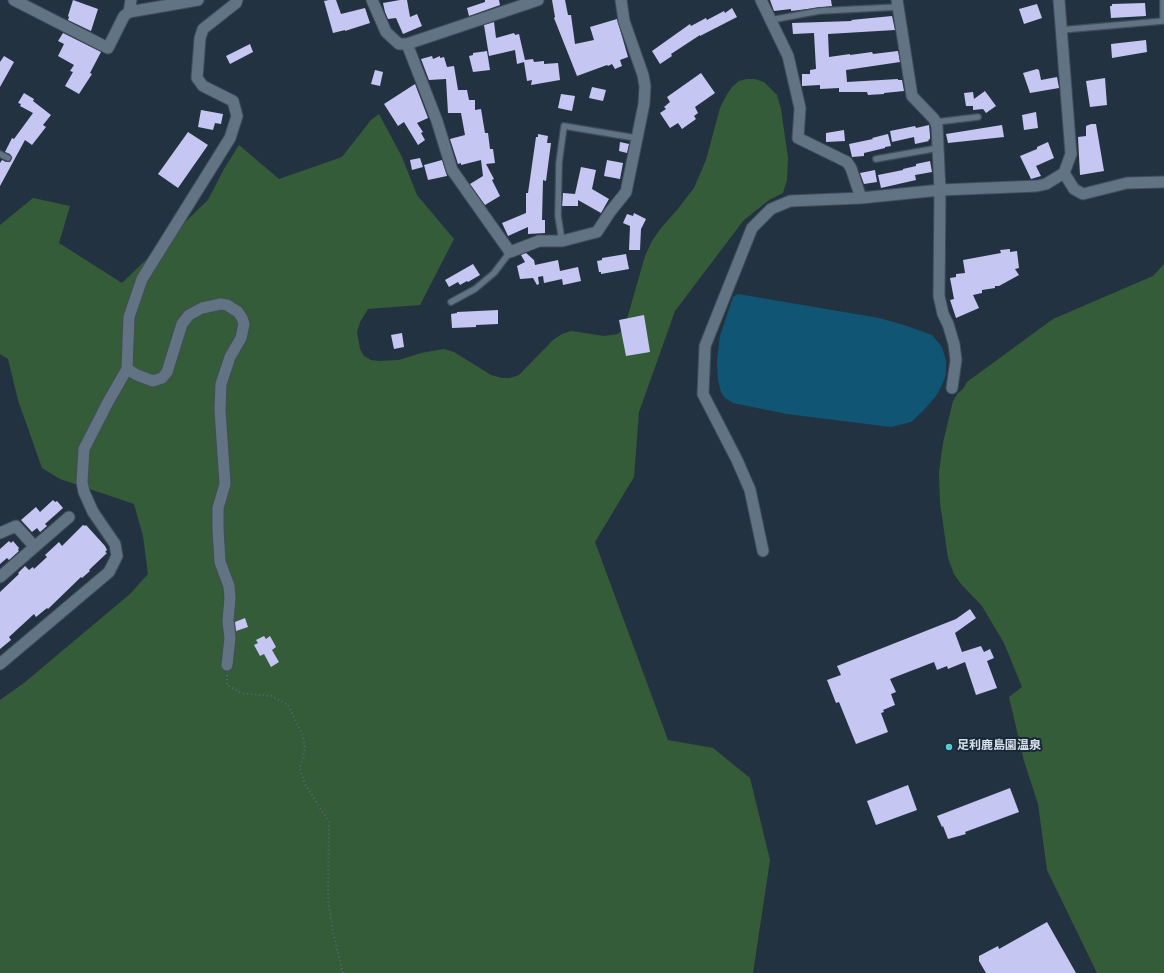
<!DOCTYPE html>
<html>
<head>
<meta charset="utf-8">
<style>
  body { margin:0 }
  canvas { display:block; background:#233241 }
</style>
</head>
<body>
<canvas width="1164" height="973"></canvas>
<script>
const c = document.querySelector('canvas').getContext('2d');
c.lineJoin = 'round';
function fill(path, color) { c.fillStyle = color; c.fill(path, 'evenodd'); }
const poly = rows => new Path2D(rows.map(r => 'M' + r).join(''));
function trace(path, color, width, dash) { c.strokeStyle = color; c.lineWidth = width; c.lineCap = dash ? 'butt' : 'round'; c.setLineDash(dash || []); c.stroke(path); }
function write(font, color, halo, rows, align = 'center') {
  c.font = font + ' Overpass,"Noto Sans JP",sans-serif'; c.lineWidth = 4; c.setLineDash([]); c.textBaseline = 'middle'; c.strokeStyle = halo; c.fillStyle = color; for (const [text, x, y, turn = 0] of rows) {
    c.save(); c.translate(x, y); c.rotate((+turn || 0) * Math.PI / 180); c.textAlign = isNaN(turn) ? turn : align; if (halo) c.strokeText(text, 0, 0); c.fillText(text, 0, 0); c.restore();
  }
}
fill(poly([
  [747,79,755,79,764,82,777,95,781,109,788,158,787,180,783,193,769,200,743,221,675,311,639,412,634,477,595,542,668,740,713,748,750,778,770,860,753,973,0,973,0,700,24,683,130,594,148,574,143,536,134,504,60,479,42,468,18,400,8,359,0,354,0,225,33,198,70,206,59,243,122,283,208,200,224,169,239,145,279,179,342,157,371,120,379,114,402,157,417,195,454,239,420,305,368,309,360,322,357,332,360,349,364,356,371,360,379,361,399,360,421,353,444,349,454,352,491,375,502,378,510,378,519,375,553,340,562,334,571,331,604,336,618,334,622,330,627,319,645,256,652,241,661,228,677,210,694,188,706,160,720,108,726,96,732,87,739,81],
  [1164,264,1164,973,1097,973,1047,870,1038,804,1024,761,1009,697,1022,687,1004,643,982,606,961,584,954,574,948,558,940,503,939,472,943,443,953,401,958,393,963,389,967,382,1053,319,1153,276]
]), '#355c38');
fill(poly([
  [738,294,879,318,904,325,932,335,942,347,946,361,946,374,942,385,936,396,922,412,911,422,891,427,787,414,733,403,724,397,721,392,718,380,717,361,720,336,733,297]
]), '#105574');
fill(poly([
  [73,0,98,9,91,31,68,20,69,17,68,16],
  [329,0,336,0,341,14,365,8,370,23,345,31,345,30,333,33,324,1],
  [400,0,407,0,410,17,417,14,422,26,403,34,396,18,388,19,385,12,383,3],
  [485,0,499,0,500,5,469,16,467,8,485,2],
  [552,0,565,0,568,15,571,15,575,44,594,40,590,27,617,19,628,57,620,60,622,66,615,69,612,64,608,66,607,65,577,76,554,18,555,17],
  [770,0,831,0,832,6,791,11,791,9,774,11],
  [1145,3,1146,16,1111,18,1110,6,1112,6,1112,4],
  [1037,4,1042,18,1024,24,1019,9],
  [732,8,737,17,700,36,700,35,671,54,672,56,660,64,652,51,690,24,691,26,706,18,707,20,724,11,725,13],
  [892,16,895,30,828,34,829,57,850,54,850,55,872,52,873,54,898,51,900,62,846,70,847,82,898,79,898,80,902,80,904,91,884,93,884,94,868,95,867,92,839,92,839,88,820,89,820,85,802,86,802,74,810,74,810,70,816,69,814,33,793,34,792,23,852,21,851,20],
  [494,22,496,38,514,33,515,35,519,34,525,60,533,59,534,62,544,61,544,64,558,63,560,80,531,85,532,80,527,81,524,62,517,64,515,50,489,56,484,25],
  [63,33,101,52,90,73,92,74,79,94,65,86,73,72,70,71,74,65,58,56,64,44,58,41],
  [1146,40,1147,52,1112,58,1111,44],
  [250,44,253,52,230,64,226,56],
  [487,51,490,70,473,72,469,56,473,55,473,53],
  [4,56,14,62,0,87,0,62],
  [432,56,433,59,440,56,440,58,444,57,447,67,454,66,458,90,467,90,469,100,475,100,475,110,481,109,485,133,488,133,490,149,493,149,495,163,486,164,494,179,492,180,500,196,485,205,470,184,483,176,481,160,461,165,461,163,458,164,450,139,465,135,461,113,448,113,446,79,429,80,421,59],
  [1037,69,1039,70,1041,80,1057,77,1059,88,1030,93,1023,73],
  [375,70,383,72,380,86,371,84],
  [701,73,715,93,695,107,698,113,694,116,696,119,682,129,678,123,670,128,660,113,666,109,664,107,670,102,667,97],
  [1105,78,1107,105,1090,107,1086,81],
  [415,84,428,118,417,123,423,132,421,133,425,140,418,145,404,122,398,126,384,104],
  [592,87,606,90,603,101,589,98],
  [985,91,996,106,986,113,983,109,973,110,973,106,966,106,964,93,973,92,974,99],
  [24,93,34,99,33,101,51,115,43,125,46,127,32,145,25,140,0,186,0,163,2,160,6,162,10,162,12,158,10,154,5,152,12,138,14,139,33,113,20,106,21,104,18,103],
  [561,94,575,96,572,111,558,108],
  [201,110,223,114,221,124,215,123,213,130,198,127],
  [1036,112,1038,128,1024,130,1022,115],
  [1091,124,1096,124,1104,171,1080,175,1078,137,1086,136,1086,126],
  [929,125,930,135,930,139,928,140,929,141,915,144,914,137,892,142,890,131,915,126,916,128],
  [1002,125,1004,137,948,143,946,134],
  [844,130,845,141,826,142,826,133],
  [188,132,208,145,178,188,158,174],
  [538,134,548,136,547,143,551,143,546,181,543,180,542,220,545,220,545,233,528,234,528,227,508,236,502,223,526,213,526,193,528,193,536,137,538,137],
  [888,134,891,146,885,147,885,148,864,153,864,156,852,157,849,144,873,139,872,138],
  [620,142,629,144,627,153,619,151],
  [1048,142,1054,158,1036,166,1041,176,1031,179,1020,156,1037,149,1037,147],
  [420,158,423,167,412,170,410,160],
  [442,160,447,176,428,180,424,165],
  [607,160,623,163,620,179,604,176],
  [930,161,932,172,915,175,916,180,881,188,878,175,903,170,903,169,916,166,916,164],
  [581,167,596,170,592,189,609,199,601,213,578,200,578,206,562,206,563,193,575,194],
  [875,170,877,182,864,184,860,173],
  [634,213,646,219,641,229,640,250,629,250,630,226,623,223,627,214,633,216],
  [1010,249,1010,252,1017,251,1019,268,1015,269,1019,275,999,286,995,286,995,288,982,290,982,293,973,295,979,308,956,318,950,300,954,299,950,278,956,277,956,274,965,273,963,260,1001,253,1000,250],
  [526,253,534,260,535,265,558,260,560,271,578,267,581,281,563,285,562,279,544,283,543,276,538,277,539,284,537,285,533,278,520,279,517,266,525,262,521,255],
  [626,254,629,269,601,274,601,272,599,272,597,261,602,260,602,258],
  [473,264,480,275,468,282,467,281,460,285,458,282,449,287,445,280],
  [498,310,498,324,476,325,476,327,452,328,451,314,457,313,457,312],
  [644,315,650,352,626,356,619,320],
  [402,333,404,347,394,349,391,335],
  [53,500,55,502,57,501,63,508,45,524,47,526,40,532,37,528,32,532,21,520,36,507,40,512],
  [83,525,85,526,86,525,105,546,107,550,105,552,107,553,89,570,90,571,82,578,81,577,48,609,47,608,36,617,34,614,9,637,11,640,0,649,0,592,19,574,18,573,25,566,29,570,33,567,34,569,47,557,45,555,59,542,62,546],
  [9,541,11,543,13,541,19,548,18,550,19,551,9,560,7,558,0,564,0,549],
  [970,609,976,618,955,633,962,652,981,646,984,652,990,649,994,658,987,661,997,688,976,695,965,662,948,669,947,666,937,670,934,662,890,679,896,692,891,694,895,705,883,710,884,712,881,713,888,732,856,744,839,702,836,703,827,680,841,675,837,666,956,619],
  [245,618,248,627,236,631,235,622],
  [264,636,266,639,270,636,276,647,272,650,279,662,271,667,264,654,260,656,254,645,258,643,256,640],
  [908,785,917,810,876,825,867,801],
  [1010,788,1019,812,965,832,966,834,948,839,943,826,942,827,937,816],
  [1047,922,1076,973,986,973,979,961,979,956,998,946,999,949]
]), '#c6c6f3');
const service = poly([
  [771,20,819,11,898,7],
  [1061,30,1163,21,1163,0],
  [936,122,978,117],
  [0,154,8,158],
  [876,159,938,148],
  [562,241,558,216,559,163,564,126,636,138],
  [451,302,475,289,494,273,510,252]
]);
const minor = poly([
  [14,0,108,48,124,16,129,12,198,0],
  [372,0,386,32,399,44,407,44,538,0],
  [761,0,788,56,800,108,798,138,847,162,851,168,861,198],
  [897,0,912,96,934,119,937,126,940,190,939,296,943,314,948,324,954,344,956,360,952,388],
  [129,12,131,0],
  [407,44,437,121,452,170,510,252,539,241,562,241,597,232,610,212,626,192,644,104,645,86,643,75,624,21,621,0],
  [1064,173,1074,189,1083,194,1127,183,1164,182],
  [127,369,137,375,153,381,162,378,167,372,182,324,189,315,202,308,221,304,227,305,238,312,242,318,244,324,241,338,230,357,221,384,220,410,225,484,218,508,218,529,220,562,229,586,230,598,228,621,230,638,227,665],
  [0,533,16,526,34,546],
  [763,551,750,490,737,460,703,394,705,346,752,228,771,209,790,201,861,198,940,190,1037,186,1046,184,1064,173,1071,154,1059,0],
  [0,577,69,517],
  [0,664,109,572,117,556,115,544,93,512,84,492,82,482,84,449,108,402,127,369,129,317,142,279,230,138,237,116,233,101,203,86,197,78,200,38,203,29,236,3,237,0]
]);
trace(service, '#404d5a', 8);
trace(minor, '#404d5a', 13);
trace(poly([
  [227,675,227,685,241,693,271,696,288,705,303,736,305,749,300,768,305,784,329,822,328,899,333,932,343,973]
]), '#5a6775', 2, [1, 3]);
trace(service, '#627384', 5.5);
trace(minor, '#627384', 11);
for (const [x, y, r, color] of [
  [949,747,4,"#52ccd0"]
]) { const dot = new Path2D(); dot.arc(x, y, r, 0, 2 * Math.PI); c.fillStyle = color; c.fill(dot); trace(dot, '#192837', 1.5); }
write('bold 12px', '#d7e0ea', '#192837', [
  ["足利鹿島園温泉",957,747]
], 'left');
</script>
</body>
</html>
